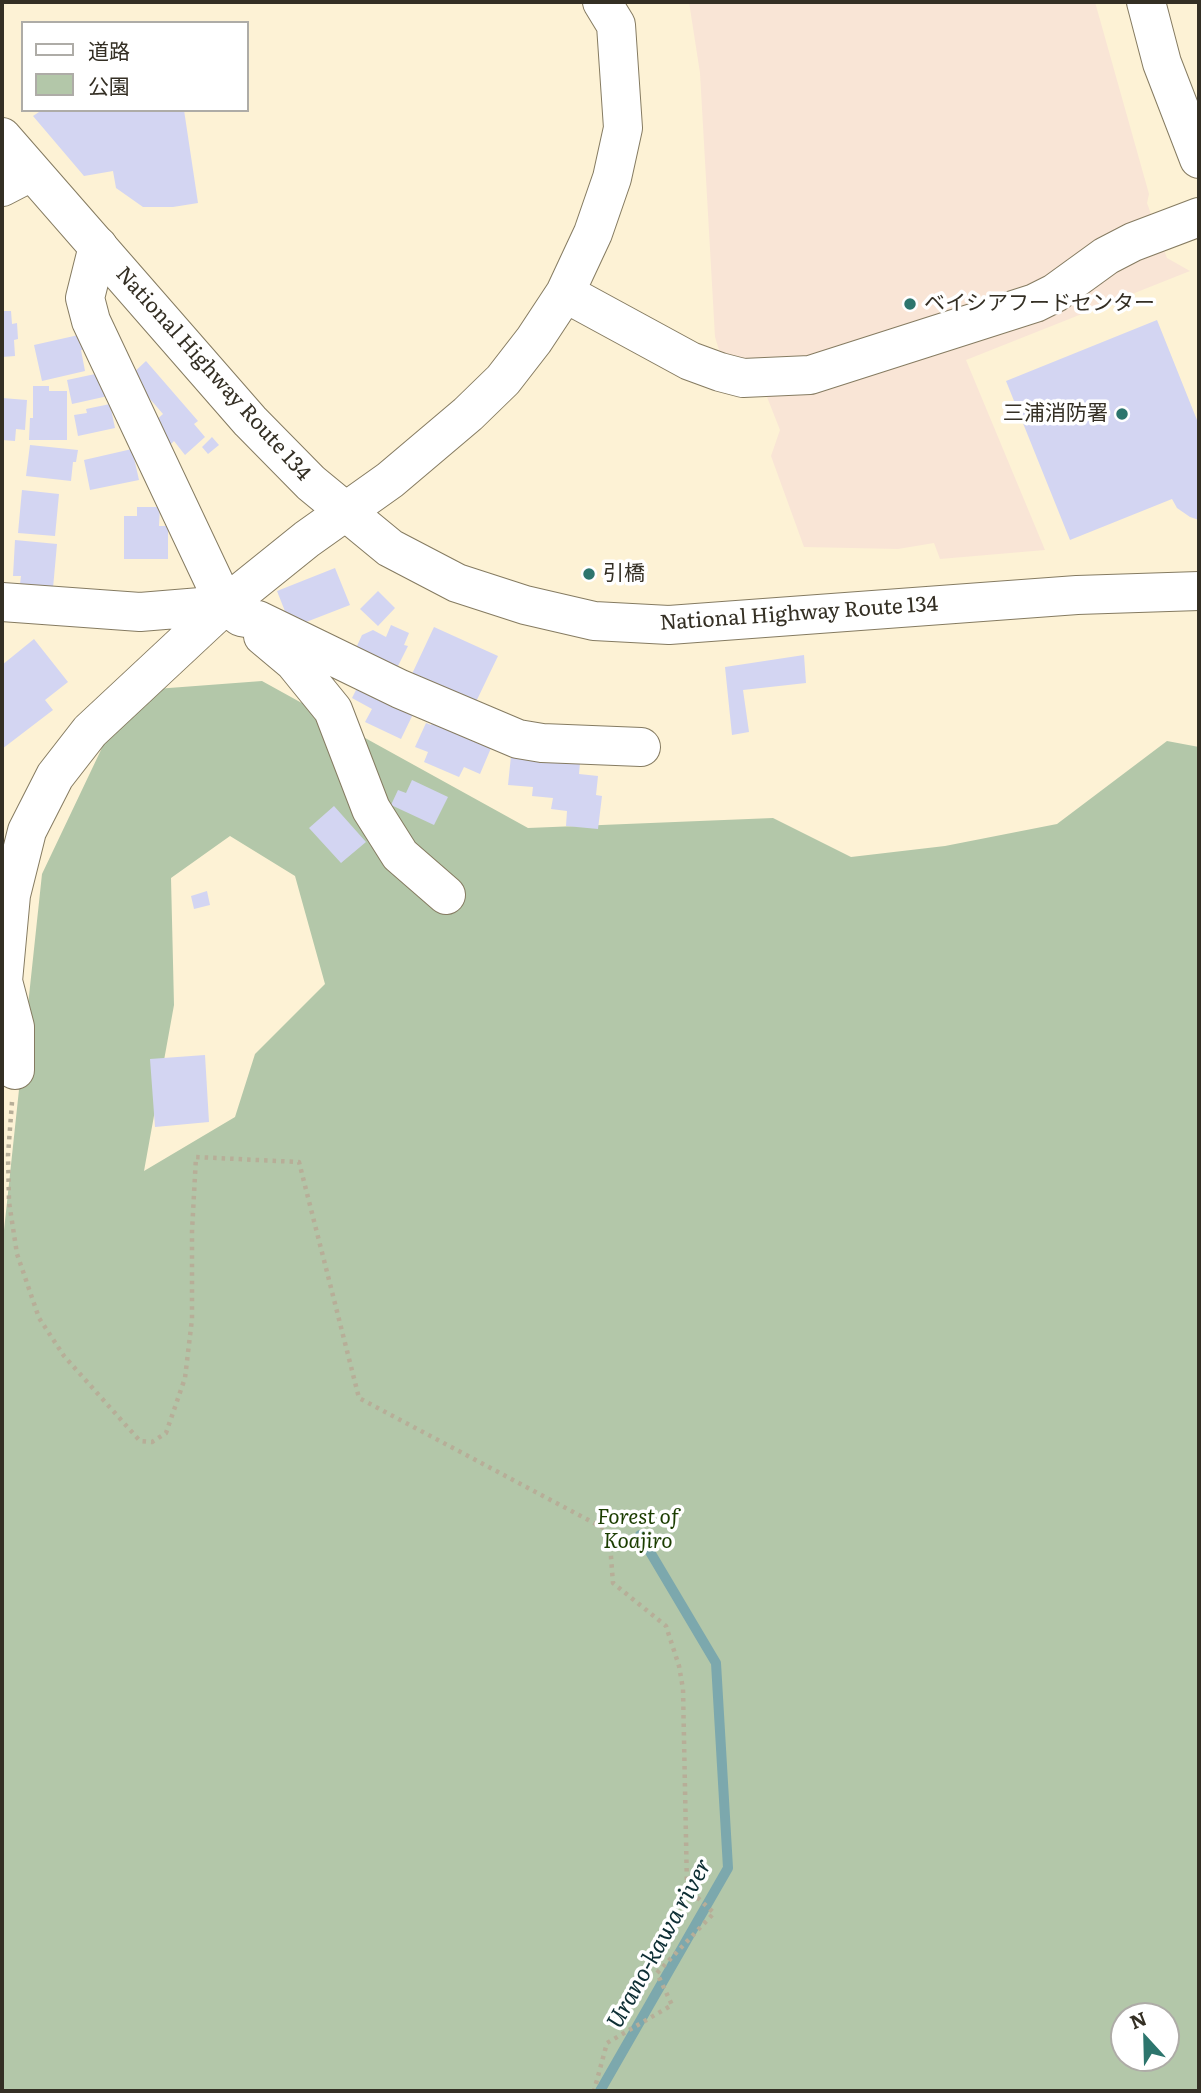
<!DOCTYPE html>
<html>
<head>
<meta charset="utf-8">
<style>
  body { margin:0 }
  #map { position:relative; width:1201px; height:2093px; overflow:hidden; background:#fdf2d5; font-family:Literata,"Noto Sans JP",serif }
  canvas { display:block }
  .frame { position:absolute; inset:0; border:4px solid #342f24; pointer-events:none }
  .legend { position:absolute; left:21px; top:21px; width:228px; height:91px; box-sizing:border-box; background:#fff; border:2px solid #aeaca7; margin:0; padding:9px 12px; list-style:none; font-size:21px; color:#342f24 }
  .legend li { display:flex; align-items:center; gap:14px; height:35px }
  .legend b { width:35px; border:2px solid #aeaca7 }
  .north { position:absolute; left:1110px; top:2002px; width:70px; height:70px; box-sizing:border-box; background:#fff; border:2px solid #aeaca7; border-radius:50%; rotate:338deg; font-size:19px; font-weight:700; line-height:28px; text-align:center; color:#342f24 }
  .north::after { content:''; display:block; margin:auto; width:24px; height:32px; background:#2d756d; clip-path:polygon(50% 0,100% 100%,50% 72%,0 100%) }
</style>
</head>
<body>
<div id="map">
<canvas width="1201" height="2093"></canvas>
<div class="frame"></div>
<ul class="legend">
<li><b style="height:9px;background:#fff"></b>道路</li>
<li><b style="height:19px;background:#b3c7a9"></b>公園</li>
</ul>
<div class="north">N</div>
</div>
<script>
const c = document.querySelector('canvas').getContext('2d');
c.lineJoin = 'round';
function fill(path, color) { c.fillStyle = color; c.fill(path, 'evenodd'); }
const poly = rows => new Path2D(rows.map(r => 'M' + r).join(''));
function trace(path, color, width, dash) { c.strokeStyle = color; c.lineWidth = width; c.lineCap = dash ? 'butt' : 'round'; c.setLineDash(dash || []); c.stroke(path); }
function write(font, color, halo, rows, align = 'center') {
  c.font = font + ' Literata,"Noto Sans JP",serif'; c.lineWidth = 7; c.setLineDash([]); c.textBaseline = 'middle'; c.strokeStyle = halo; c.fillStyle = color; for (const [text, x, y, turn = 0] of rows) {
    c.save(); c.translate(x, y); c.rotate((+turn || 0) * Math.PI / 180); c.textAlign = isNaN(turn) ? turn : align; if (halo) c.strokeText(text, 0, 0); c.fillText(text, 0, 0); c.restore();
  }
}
fill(poly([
  [689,2,1095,2,1149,194,1147,203,1167,258,1190,271,966,360,1045,550,940,559,934,543,898,549,804,547,771,456,780,430,754,364,736,359,719,350,715,337,700,73]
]), '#f9e5d6');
fill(poly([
  [262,681,528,828,773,818,851,857,945,846,1057,824,1167,741,1199,747,1199,2091,2,2091,2,1249,42,874,129,691],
  [230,836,295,876,325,984,255,1054,235,1117,144,1171,174,1005,171,878],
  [1124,2016,1166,2016,1166,2058,1124,2058]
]), '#b3c7a9');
trace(poly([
  [600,2091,728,1868,716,1663,640,1535]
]), '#7ca8ad', 10);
fill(poly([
  [42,110,184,110,198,203,173,207,143,207,116,188,113,171,84,176,33,116],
  [2,311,11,311,12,324,17,323,18,339,14,340,15,356,2,357],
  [1157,320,1199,425,1199,520,1190,517,1177,508,1172,499,1070,540,1006,381],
  [83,334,86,349,81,350,85,371,42,381,34,345],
  [146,361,198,421,194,424,205,437,185,455,174,441,171,444,153,423,163,414,130,376],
  [100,373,108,396,72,404,67,380],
  [33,386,49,386,49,391,67,391,67,440,29,440,30,418,33,418],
  [2,398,27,400,25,430,16,429,15,441,2,440],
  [110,404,115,428,78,436,74,415,87,413,86,409],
  [212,437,219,445,208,454,202,447],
  [30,445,78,450,76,462,73,462,71,481,26,476],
  [132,449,139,480,90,490,84,460],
  [22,490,59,494,55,536,18,533],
  [137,507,160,507,159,526,168,526,168,559,124,559,124,516,137,516],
  [15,540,57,544,53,588,20,584,21,576,13,576],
  [335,568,350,605,301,624,288,619,277,591],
  [378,591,395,608,378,626,360,609],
  [391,625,409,633,404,645,408,646,397,668,356,648,362,635,373,630,386,637],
  [434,627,498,656,474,706,411,676],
  [34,639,68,682,45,700,53,710,2,749,2,665],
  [804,655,806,683,743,690,749,732,732,735,725,667],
  [361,680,416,708,401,739,365,722,372,709,352,698],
  [435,716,494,741,480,774,464,767,459,777,424,762,428,752,415,747,426,723,431,725],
  [511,756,580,763,579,774,598,776,596,795,602,796,598,829,566,826,567,811,551,809,553,798,532,796,533,787,508,785],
  [412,780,448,797,434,825,391,805,398,790,406,793],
  [334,806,366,842,341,863,309,828],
  [207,891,210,905,194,909,191,896],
  [205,1055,209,1122,155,1127,150,1059]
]), '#d3d5f2');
const minor = poly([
  [2,187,31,172],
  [98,246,85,298,91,321,225,605,241,617,258,620,400,689,518,739,542,743,641,747],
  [565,293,690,361,720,372,743,378,810,375,1035,303,1055,293,1106,256,1133,242,1199,217],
  [2,602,140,612,225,605],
  [263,636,294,662,333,710,371,809,400,855,446,895],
  [15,1070,15,1027,3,981,11,895,27,831,55,776,90,731,225,605,307,539,390,480,468,414,503,380,534,340,565,293,593,233,612,178,623,128,616,25,602,2]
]);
const highway = poly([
  [1146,2,1162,63,1199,159],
  [2,137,250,421,311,483,390,548,457,583,525,605,594,621,669,625,1077,595,1199,591]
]);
trace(minor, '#857b61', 40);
trace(highway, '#857b61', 40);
trace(poly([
  [12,1102,8,1155,9,1202,17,1254,39,1318,64,1356,140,1441,152,1442,166,1433,185,1378,192,1319,192,1231,196,1157,299,1162,359,1398,609,1531,613,1583,666,1626,679,1666,683,1689,687,1888,714,1913,657,1973,672,2005,607,2043,594,2091]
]), '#b7ae98', 4.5, [3.5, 5]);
trace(minor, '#fff', 38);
trace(highway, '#fff', 38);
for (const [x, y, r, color] of [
  [910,304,7,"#2d756d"],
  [1122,414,7,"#2d756d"],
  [589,574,7,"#2d756d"]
]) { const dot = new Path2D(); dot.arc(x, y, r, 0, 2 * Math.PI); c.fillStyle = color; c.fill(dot); trace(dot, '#fff', 2.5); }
write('21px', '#342f24', '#fff', [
  ["ベイシアフードセンター",924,304],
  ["三浦消防署",1108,414,"right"],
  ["引橋",603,574]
], 'left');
write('21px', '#342f24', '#fff', [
  ["National Highway Route 134",213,374,48],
  ["National Highway Route 134",799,614,-4]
]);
write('italic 21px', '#1b3d00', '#fff', [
  ["Forest of",638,1518],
  ["Koajiro",638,1542]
]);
write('italic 23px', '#0d2e34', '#fff', [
  ["Urano-kawa river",660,1944,-61]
]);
</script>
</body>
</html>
